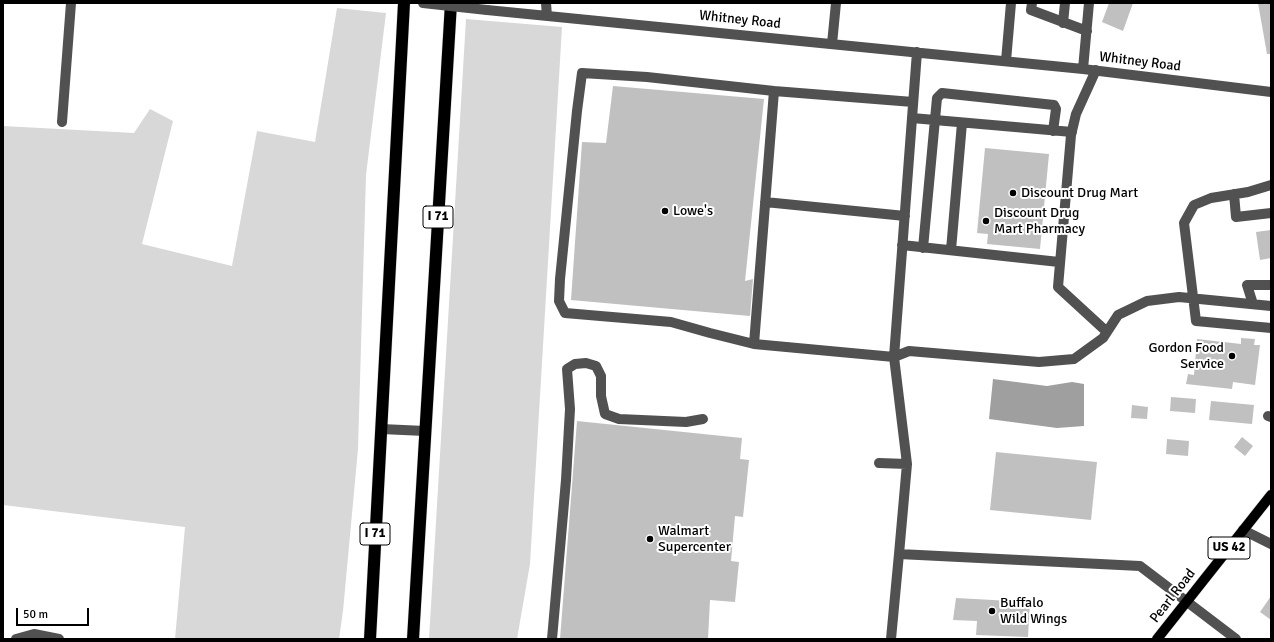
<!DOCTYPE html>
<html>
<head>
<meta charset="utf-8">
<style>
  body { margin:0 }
  #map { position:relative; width:1274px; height:642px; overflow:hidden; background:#fff; font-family:Signika,sans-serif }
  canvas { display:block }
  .frame { position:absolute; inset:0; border:4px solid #000; pointer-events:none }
  .scale { position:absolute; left:16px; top:608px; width:73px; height:18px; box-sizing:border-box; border:2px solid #000; border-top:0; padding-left:5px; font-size:12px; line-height:14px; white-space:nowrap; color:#000; -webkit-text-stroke:3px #fff; paint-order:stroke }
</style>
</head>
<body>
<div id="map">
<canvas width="1274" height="642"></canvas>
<div class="frame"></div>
<div class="scale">50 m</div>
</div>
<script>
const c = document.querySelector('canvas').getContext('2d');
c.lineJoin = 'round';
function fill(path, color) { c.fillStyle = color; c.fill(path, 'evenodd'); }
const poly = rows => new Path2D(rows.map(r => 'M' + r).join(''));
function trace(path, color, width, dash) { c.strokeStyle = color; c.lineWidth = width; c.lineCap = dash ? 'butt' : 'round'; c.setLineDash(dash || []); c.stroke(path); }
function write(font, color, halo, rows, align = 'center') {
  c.font = font + ' Signika,sans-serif'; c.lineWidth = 4; c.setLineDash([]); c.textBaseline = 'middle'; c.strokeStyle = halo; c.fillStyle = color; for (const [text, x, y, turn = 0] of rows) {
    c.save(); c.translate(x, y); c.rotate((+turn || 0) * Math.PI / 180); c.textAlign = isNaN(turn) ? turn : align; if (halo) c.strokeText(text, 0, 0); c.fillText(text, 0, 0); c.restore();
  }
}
fill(poly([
  [337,8,386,13,366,175,358,449,343,611,339,639,175,639,185,527,3,505,3,126,134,133,150,109,173,121,142,244,232,266,257,131,315,142],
  [466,19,562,27,530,564,517,639,429,639]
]), '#d8d8d8');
fill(poly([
  [993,379,1047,386,1072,382,1084,384,1084,426,1057,428,989,419]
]), '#9f9f9f');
fill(poly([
  [1109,3,1133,3,1123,31,1102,22],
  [1258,3,1271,3,1271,54,1267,54],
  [613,86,764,99,745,281,753,279,750,316,571,300,582,142,606,143],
  [985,148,1049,154,1040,249,987,244,988,234,977,233],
  [1271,230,1271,258,1260,260,1256,232],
  [1241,338,1255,339,1254,345,1260,345,1255,385,1233,382,1232,389,1186,384,1188,374,1194,375,1197,339,1241,344],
  [1171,397,1196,399,1195,413,1170,411],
  [1211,401,1254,405,1252,424,1209,420],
  [1132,405,1148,407,1147,419,1131,418],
  [577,421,742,438,740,459,749,460,743,517,735,516,731,561,739,562,735,602,710,600,708,639,560,639],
  [1242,437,1253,446,1245,456,1234,447],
  [1167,439,1189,441,1188,456,1166,454],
  [996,452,1097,462,1091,520,990,510],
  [1271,596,1271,620,1260,612],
  [956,598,1030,602,1028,637,976,635,977,621,953,620]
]), '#c0c0c0');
const major = poly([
  [1157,639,1271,495]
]);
const highway = poly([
  [370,639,404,3],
  [413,639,451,3]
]);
trace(major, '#dbdbdb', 11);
trace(highway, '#dbdbdb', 13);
trace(poly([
  [546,3,547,16],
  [1032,3,1031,10,1087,31],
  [487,10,1083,69,1271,92],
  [1063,23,1065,3],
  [832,44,836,3],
  [1006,61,1011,3],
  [1083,69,1089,3],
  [1096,70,1076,114,1071,135,1058,287,1107,332],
  [774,91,647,77,582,73,577,111,560,279,559,301,565,313,671,322,710,333,754,344,894,357,909,351,1039,362,1074,359,1103,338,1118,315,1147,301,1179,297,1271,306],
  [912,118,1072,132],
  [62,122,71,3],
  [1271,185,1248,192,1211,198,1194,205,1184,223,1196,321,1271,328],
  [1234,194,1236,217,1271,213],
  [765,202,905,216],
  [902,245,1059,262],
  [923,248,937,98,942,93,1054,105,1056,109,1053,131],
  [951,250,962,123],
  [1253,304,1247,285,1271,285],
  [754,344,774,91,913,102],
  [1268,416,1271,417],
  [381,429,425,431],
  [879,463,907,464,899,554],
  [907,464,894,357,917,52],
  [1243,530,1271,544],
  [16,639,34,634,59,639],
  [552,639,566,480,570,409,567,369,575,364,586,363,596,366,601,376,601,396,605,414,619,419,686,422,703,419],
  [891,639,899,554,1140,566,1236,639]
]), '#515151', 10);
trace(major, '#000', 10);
trace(highway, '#000', 12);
trace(poly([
  [423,3,487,10]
]), '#515151', 10);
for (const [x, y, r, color] of [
  [1013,193,4,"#000"],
  [665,211,4,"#000"],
  [986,221,4,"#000"],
  [1232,356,4,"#000"],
  [650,539,4,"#000"],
  [992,611,4,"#000"]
]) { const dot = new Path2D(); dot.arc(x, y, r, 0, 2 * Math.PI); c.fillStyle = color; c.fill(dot); trace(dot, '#fff', 1.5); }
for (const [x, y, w] of [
  [438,217,30],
  [375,534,30],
  [1229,548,42]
]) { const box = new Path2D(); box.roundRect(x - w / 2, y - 11, w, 22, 3); c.fillStyle = '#fff'; c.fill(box); trace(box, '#000', 1); }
write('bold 13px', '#000', null, [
  ["I 71",438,217],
  ["I 71",375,534],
  ["US 42",1229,548]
]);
write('14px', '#000', '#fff', [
  ["Whitney Road",740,20,6],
  ["Whitney Road",1140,62,7],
  ["Pearl Road",1173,596,-52]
]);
write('14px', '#000', '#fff', [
  ["Discount Drug Mart",1021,193],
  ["Lowe's",673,211],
  ["Discount Drug",994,213],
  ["Mart Pharmacy",994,229],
  ["Gordon Food",1224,348,"right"],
  ["Service",1224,364,"right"],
  ["Walmart",658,531],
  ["Supercenter",658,547],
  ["Buffalo",1000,603],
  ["Wild Wings",1000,619]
], 'left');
</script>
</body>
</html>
